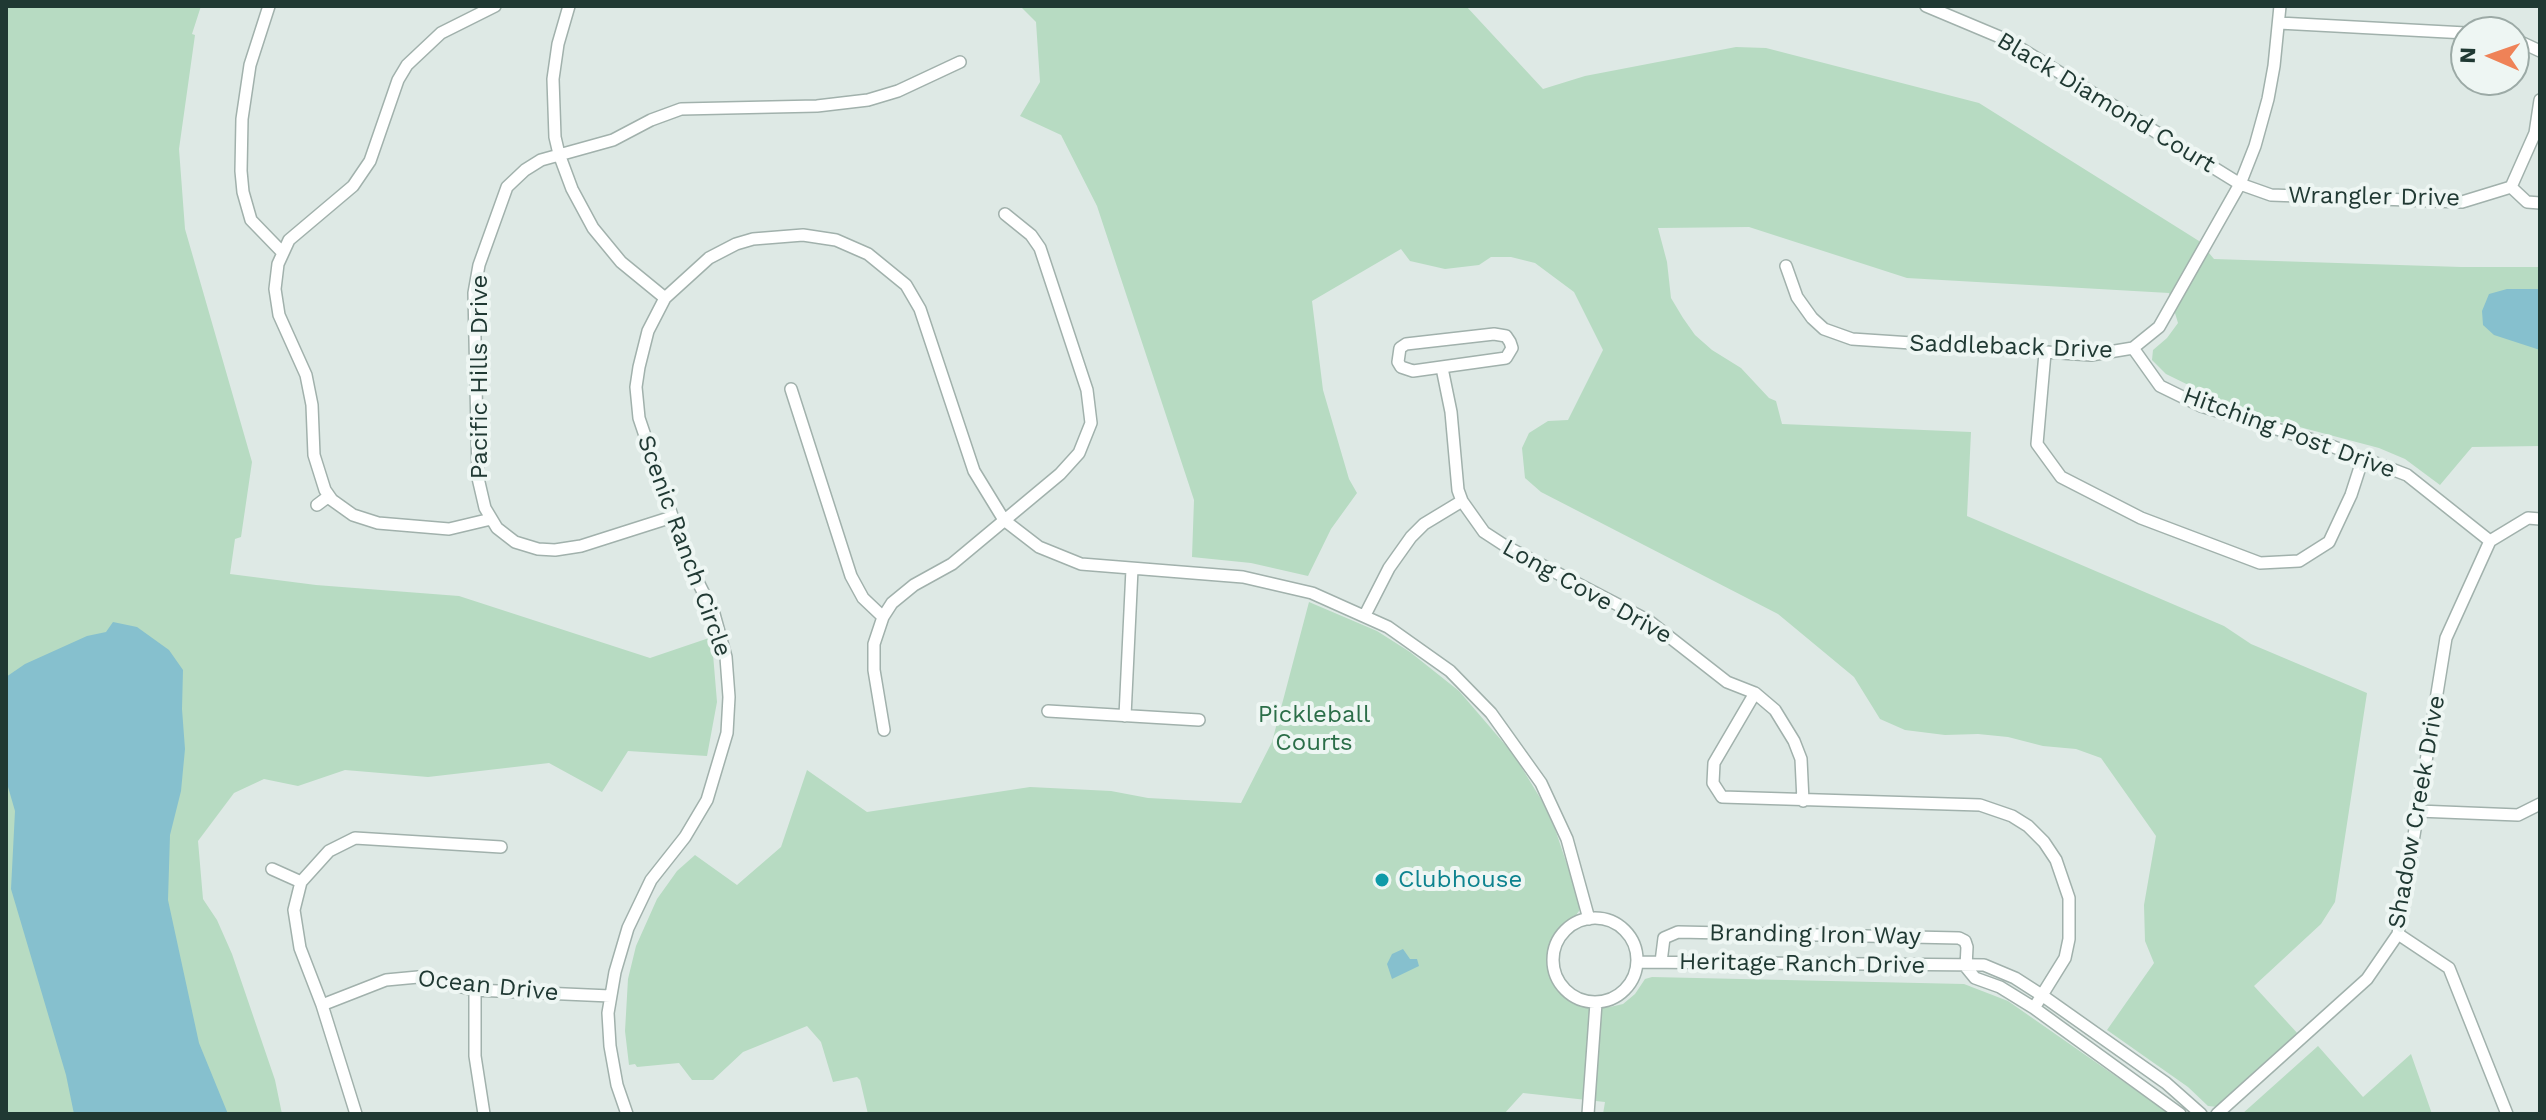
<!DOCTYPE html>
<html>
<head>
<meta charset="utf-8">
<style>
  body { margin:0 }
  #map { position:relative; width:2546px; height:1120px; overflow:hidden; background:#dee9e5; font-family:"Work Sans",sans-serif }
  canvas { display:block }
  .frame { position:absolute; inset:0; border:8px solid #203933; pointer-events:none }
  .north { position:absolute; left:2450px; top:16px; width:80px; height:80px; box-sizing:border-box; background:#eef6f3; border:2px solid #9caaa6; border-radius:50%; rotate:272deg; font-size:22px; font-weight:700; line-height:32px; text-align:center; color:#203933 }
  .north::after { content:''; display:block; margin:auto; width:28px; height:36px; background:#ef8257; clip-path:polygon(50% 0,100% 100%,50% 72%,0 100%) }
</style>
</head>
<body>
<div id="map">
<canvas width="2546" height="1120"></canvas>
<div class="frame"></div>
<div class="north">N</div>
</div>
<script>
const c = document.querySelector('canvas').getContext('2d');
c.lineJoin = 'round';
function fill(path, color) { c.fillStyle = color; c.fill(path, 'evenodd'); }
const poly = rows => new Path2D(rows.map(r => 'M' + r).join(''));
function trace(path, color, width, dash) { c.strokeStyle = color; c.lineWidth = width; c.lineCap = dash ? 'butt' : 'round'; c.setLineDash(dash || []); c.stroke(path); }
function write(font, color, halo, rows, align = 'center') {
  c.font = font + ' "Work Sans",sans-serif'; c.lineWidth = 8; c.setLineDash([]); c.textBaseline = 'middle'; c.strokeStyle = halo; c.fillStyle = color; for (const [text, x, y, turn = 0] of rows) {
    c.save(); c.translate(x, y); c.rotate((+turn || 0) * Math.PI / 180); c.textAlign = isNaN(turn) ? turn : align; if (halo) c.strokeText(text, 0, 0); c.fillText(text, 0, 0); c.restore();
  }
}
fill(poly([
  [6,6,201,6,192,34,195,35,179,149,185,229,252,462,241,537,235,539,230,574,316,585,459,596,650,658,709,638,713,654,717,702,707,756,628,751,602,792,549,763,428,777,345,770,298,786,264,779,234,793,198,841,203,899,217,920,232,954,275,1080,282,1114,6,1114],
  [1020,6,1466,6,1543,89,1585,76,1736,47,1766,48,1979,103,2199,241,2214,259,2461,267,2540,267,2540,446,2472,447,2440,485,2405,459,2379,448,2273,420,2221,401,2166,374,2152,360,2153,350,2167,338,2178,323,2169,293,1907,278,1749,227,1658,228,1667,262,1671,298,1683,318,1695,335,1712,350,1741,368,1769,398,1776,401,1782,424,1971,432,1967,516,2224,626,2251,644,2367,693,2335,902,2321,924,2254,986,2299,1035,2218,1107,2208,1106,2188,1087,2107,1030,2154,963,2145,941,2144,905,2156,836,2101,758,2076,749,2043,746,2008,737,1978,734,1945,735,1905,730,1880,719,1854,677,1778,614,1541,492,1525,478,1522,448,1529,433,1548,421,1568,420,1603,350,1574,292,1535,263,1511,257,1491,257,1479,265,1445,269,1410,261,1401,249,1312,301,1323,390,1349,479,1357,493,1331,529,1308,576,1251,563,1192,557,1194,500,1097,206,1061,135,1020,116,1040,82,1036,22],
  [1309,602,1377,631,1410,652,1459,691,1514,755,1542,801,1555,829,1580,903,1579,911,1574,918,1561,926,1555,934,1549,947,1548,961,1551,977,1557,988,1576,1003,1584,1007,1610,1007,1623,1004,1635,994,1645,979,1652,977,1964,984,2008,1001,2170,1114,1603,1114,1605,1102,1523,1093,1504,1114,868,1114,860,1080,857,1077,833,1082,821,1042,807,1026,743,1052,713,1080,692,1080,679,1063,637,1067,635,1064,629,1065,625,1031,628,979,636,946,657,899,677,871,695,855,737,885,781,847,807,770,867,812,1030,787,1111,791,1148,798,1241,803,1272,742],
  [2318,1046,2363,1097,2411,1054,2432,1114,2242,1114]
]), '#b7dbc2');
fill(poly([
  [2507,289,2540,289,2540,350,2494,335,2483,325,2482,311,2489,294],
  [113,622,137,627,169,650,183,670,182,709,185,749,181,791,170,835,168,900,199,1043,228,1114,74,1114,66,1075,11,889,15,811,6,780,6,677,25,664,87,636,106,632],
  [1403,949,1410,959,1417,959,1419,966,1392,979,1387,964,1392,954]
]), '#86c0ce');
const minor = poly([
  [269,6,250,65,242,119,241,171,243,192,251,220,282,252],
  [569,6,558,44,553,79,555,137,559,154,572,189,593,228,621,262,665,298],
  [1926,6,2007,40,2240,184,2271,195,2462,202,2511,187,2535,133,2540,100],
  [2279,23,2466,33],
  [2514,39,2540,51],
  [2511,187,2527,202,2540,203],
  [1786,266,1797,297,1812,318,1824,329,1852,339,2091,355,2133,348,2159,327,2240,184,2255,146,2268,99,2274,66,2280,6],
  [1494,334,1506,336,1510,342,1512,348,1506,358,1413,371,1401,367,1398,362,1400,348,1406,344,1494,334],
  [2133,348,2160,386,2201,406,2326,444,2407,475,2490,541],
  [2045,353,2037,444,2061,477,2141,518,2260,563,2299,561,2329,542,2351,495,2363,458],
  [1442,368,1451,412,1458,490,1462,501,1484,532,1507,547,1649,621,1727,682,1755,693,1714,763,1713,783,1722,797,1980,805,2012,816,2028,826,2044,842,2056,860,2069,898,2069,939,2065,958,2034,1008],
  [791,389,851,576,863,598,883,617],
  [317,505,329,496],
  [672,517,581,546,555,550,538,549,515,542,497,528,485,508,478,478,474,293,479,265,507,187,525,170,541,160,613,140,651,120,681,109,817,106,868,100,898,91,960,62],
  [491,519,449,529,378,523,353,515,332,500,325,490,314,455,312,405,306,375,279,315,275,289,278,264,289,240,353,186,370,161,398,80,407,65,441,33,495,6],
  [2490,541,2528,518,2540,519],
  [1365,615,1389,568,1411,537,1424,524,1462,501],
  [1755,693,1775,710,1794,741,1801,759,1803,801],
  [1048,711,1199,720],
  [1125,716,1132,569],
  [884,730,874,670,874,644,883,617,892,603,914,585,952,564,1060,474,1079,453,1091,423,1087,390,1040,248,1031,235,1005,214],
  [2418,811,2518,815,2540,804],
  [272,869,301,882],
  '1553 960a42 42 0 1 1 84 0a42 42 0 1 1-84 0Z',
  [2398,934,2449,968,2507,1114],
  [1637,962,1984,965,2015,978,2043,996,2166,1083,2201,1114],
  [1661,962,1664,938,1678,932,1959,938,1965,941,1967,947,1966,967],
  [1966,967,1975,978,2000,987,2034,1008,2180,1114],
  [475,990,475,1056,484,1114],
  [322,1005,386,980,418,977,475,990,610,996],
  [356,1114,322,1005,300,948,294,910,301,882,329,851,355,838,501,847],
  [627,1114,617,1085,610,1046,608,1013,615,972,628,928,651,880,685,837,707,800,727,733,729,697,726,657,714,614,687,560,639,418,636,387,639,367,648,331,665,298,709,258,736,244,753,239,803,235,836,240,868,254,906,285,920,309,974,471,1004,520,1039,547,1081,564,1243,577,1312,593,1388,627,1450,671,1491,713,1541,783,1567,839,1589,919],
  [1588,1114,1596,1003],
  [2217,1114,2367,979,2398,934,2446,638,2490,541]
]);
trace(minor, '#a1b1ac', 14);
trace(minor, '#fff', 11);
for (const [x, y, r, color] of [
  [1382,880,8,"#0f9aa8"]
]) { const dot = new Path2D(); dot.arc(x, y, r, 0, 2 * Math.PI); c.fillStyle = color; c.fill(dot); trace(dot, '#eef6f3', 3); }
write('24px', '#203933', '#eef6f3', [
  ["Black Diamond Court",2106,103,31],
  ["Wrangler Drive",2374,197,1],
  ["Saddleback Drive",2011,347,2],
  ["Pacific Hills Drive",480,377,-90],
  ["Hitching Post Drive",2289,433,20],
  ["Scenic Ranch Circle",684,546,70],
  ["Long Cove Drive",1587,592,29],
  ["Shadow Creek Drive",2417,812,-80],
  ["Branding Iron Way",1815,935,1],
  ["Heritage Ranch Drive",1802,964,1],
  ["Ocean Drive",488,986,6]
]);
write('24px', '#2b6e48', '#eef6f3', [
  ["Pickleball",1314,715],
  ["Courts",1314,743]
]);
write('24px', '#0d838f', '#eef6f3', [
  ["Clubhouse",1398,880]
], 'left');
</script>
</body>
</html>
